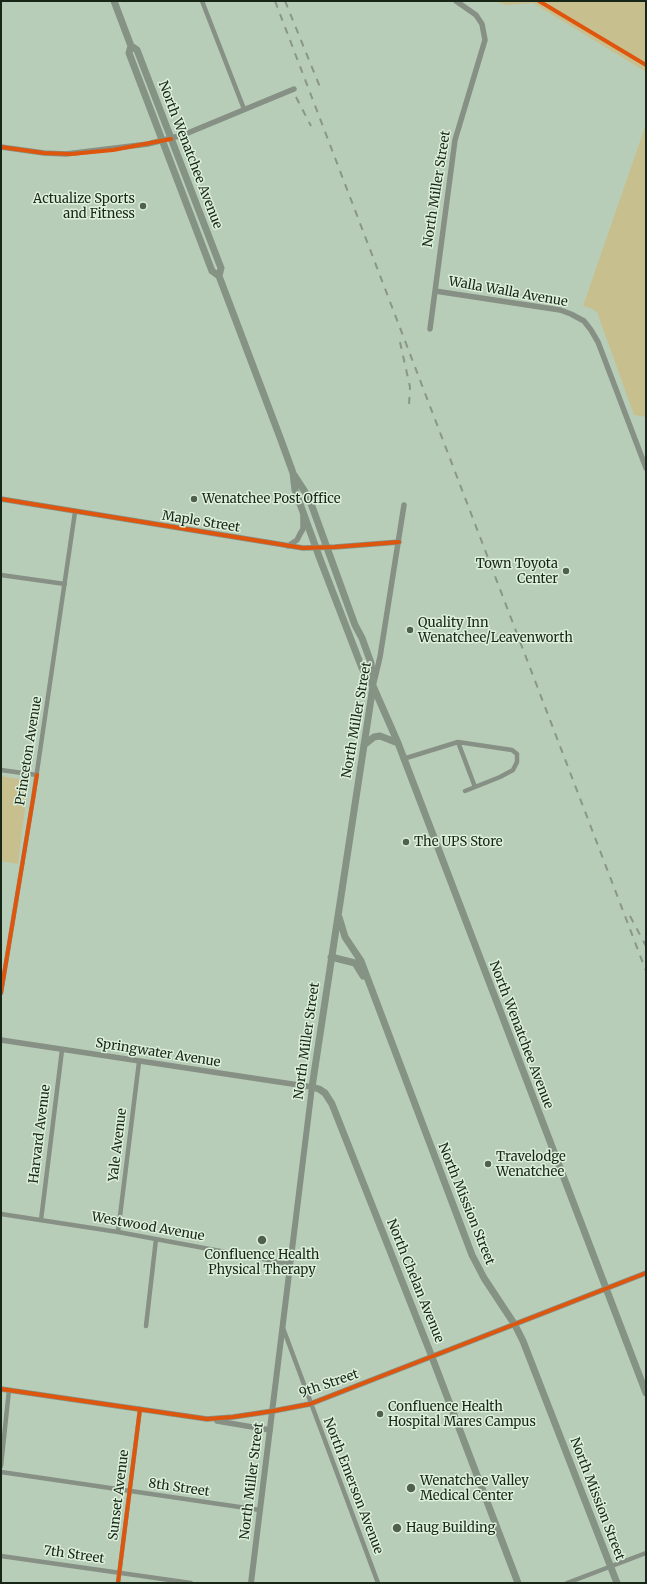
<!DOCTYPE html>
<html>
<head>
<meta charset="utf-8">
<style>
  body { margin:0 }
  #map { position:relative; width:647px; height:1584px; overflow:hidden; background:#b8cdb7; font-family:Merriweather,serif }
  canvas { display:block }
  .frame { position:absolute; inset:0; border:2px solid #182617; pointer-events:none }
</style>
</head>
<body>
<div id="map">
<canvas width="647" height="1584"></canvas>
<div class="frame"></div>
</div>
<script>
const c = document.querySelector('canvas').getContext('2d');
c.lineJoin = 'round';
function fill(path, color) { c.fillStyle = color; c.fill(path, 'evenodd'); }
const poly = rows => new Path2D(rows.map(r => 'M' + r).join(''));
function trace(path, color, width, dash) { c.strokeStyle = color; c.lineWidth = width; c.lineCap = dash ? 'butt' : 'round'; c.setLineDash(dash || []); c.stroke(path); }
function write(font, color, halo, rows, align = 'center') {
  c.font = font + ' Merriweather,serif'; c.lineWidth = 3; c.setLineDash([]); c.textBaseline = 'middle'; c.strokeStyle = halo; c.fillStyle = color; for (const [text, x, y, turn = 0] of rows) {
    c.save(); c.translate(x, y); c.rotate((+turn || 0) * Math.PI / 180); c.textAlign = isNaN(turn) ? turn : align; if (halo) c.strokeText(text, 0, 0); c.fillText(text, 0, 0); c.restore();
  }
}
fill(poly([
  [493,1,646,1,646,72,533,3,507,5],
  [646,124,646,417,634,415,597,312,590,308,583,306],
  [1,776,24,780,28,784,18,864,1,861]
]), '#c8bf8e');
trace(poly([
  [202,1,244,109],
  [1,575,65,584],
  [458,742,475,787],
  [403,759,458,742,512,750,517,754,517,762,513,770,500,777,465,791],
  [1,770,37,775],
  [1,993,33,799,75,512],
  [1,1214,118,1232,290,1264],
  [41,1220,62,1050],
  [118,1232,139,1062],
  [146,1326,156,1239],
  [283,1328,378,1583],
  [1,1466,9,1390],
  [1,1472,260,1510],
  [1,1556,191,1583],
  [118,1583,140,1409],
  [567,1583,646,1553]
]), '#869085', 4.5);
trace(poly([
  [1,147,44,153,66,154,148,144,183,135,294,89],
  [435,291,560,310,571,314,584,321,591,330,598,342,646,468],
  [430,329,455,140,485,40,482,24,476,15,456,1],
  [1,499,303,548,335,547,399,542],
  [288,546,297,540,300,534,303,529,303,515],
  [374,682,380,657,404,505],
  [1,1040,312,1087],
  [1,1389,207,1419,233,1417,273,1411,310,1404,646,1273],
  [217,1421,270,1430]
]), '#869085', 5.5);
trace(poly([
  [251,1583,312,1087]
]), '#849083', 6);
trace(poly([
  [114,1,131,46,137,50,221,268,219,276],
  [131,46,129,53,212,271,219,276,281,440,293,473,295,490,320,559,362,668,373,686,398,743,646,1393],
  [294,475,309,498,355,625,362,638,371,663,373,686,312,1087,319,1089,325,1093,332,1104,432,1357,518,1583],
  [364,745,374,737,380,736,398,743],
  [339,917,345,937,361,961,472,1255,484,1278,515,1325,523,1341,617,1583],
  [331,957,355,963,363,976]
]), '#859385', 7);
trace(poly([
  [275,1,646,971],
  [285,1,320,87],
  [296,97,311,126],
  [400,342,410,387,409,405],
  [630,916,646,946]
]), '#899689', 2, [7, 7]);
trace(poly([
  [539,1,646,65],
  [1,147,44,153,71,154,113,150,171,139],
  [1,499,303,548,335,547,399,542],
  [1,993,37,775],
  [1,1389,207,1419,233,1417,273,1411,310,1404,646,1273],
  [118,1583,140,1409]
]), '#de560d', 4);
for (const [x, y, r, color] of [
  [143,206,4,"#50604f"],
  [194,499,4,"#50604f"],
  [566,571,4,"#50604f"],
  [410,630,4,"#50604f"],
  [406,842,4,"#50604f"],
  [488,1164,4,"#50604f"],
  [262,1240,5,"#50604f"],
  [380,1414,4,"#50604f"],
  [411,1488,5,"#50604f"],
  [397,1528,5,"#50604f"]
]) { const dot = new Path2D(); dot.arc(x, y, r, 0, 2 * Math.PI); c.fillStyle = color; c.fill(dot); trace(dot, '#ddf0dc', 1.5); }
write('13px', '#182617', '#ddf0dc', [
  ["North Wenatchee Avenue",190,155,69],
  ["North Miller Street",437,189,-81],
  ["Walla Walla Avenue",508,292,10],
  ["Maple Street",201,522,9],
  ["North Miller Street",357,720,-80],
  ["Princeton Avenue",29,751,-81],
  ["North Wenatchee Avenue",521,1035,69],
  ["North Miller Street",307,1041,-82],
  ["Springwater Avenue",158,1053,9],
  ["Harvard Avenue",40,1134,-83],
  ["Yale Avenue",118,1145,-83],
  ["North Mission Street",466,1204,68],
  ["Westwood Avenue",148,1227,10],
  ["North Chelan Avenue",415,1281,68],
  ["9th Street",329,1384,-19],
  ["North Miller Street",252,1481,-83],
  ["North Emerson Avenue",353,1486,69],
  ["8th Street",179,1488,8],
  ["Sunset Avenue",119,1495,-83],
  ["North Mission Street",597,1499,69],
  ["7th Street",74,1555,8]
]);
write('13px', '#182617', '#ddf0dc', [
  ["Actualize Sports",135,199,"right"],
  ["and Fitness",135,214,"right"],
  ["Wenatchee Post Office",202,499],
  ["Town Toyota",558,564,"right"],
  ["Center",558,579,"right"],
  ["Quality Inn",418,623],
  ["Wenatchee/Leavenworth",418,638],
  ["The UPS Store",414,842],
  ["Travelodge",496,1157],
  ["Wenatchee",496,1172],
  ["Confluence Health",262,1255,"center"],
  ["Physical Therapy",262,1270,"center"],
  ["Confluence Health",388,1407],
  ["Hospital Mares Campus",388,1422],
  ["Wenatchee Valley",420,1481],
  ["Medical Center",420,1496],
  ["Haug Building",406,1528]
], 'left');
</script>
</body>
</html>
